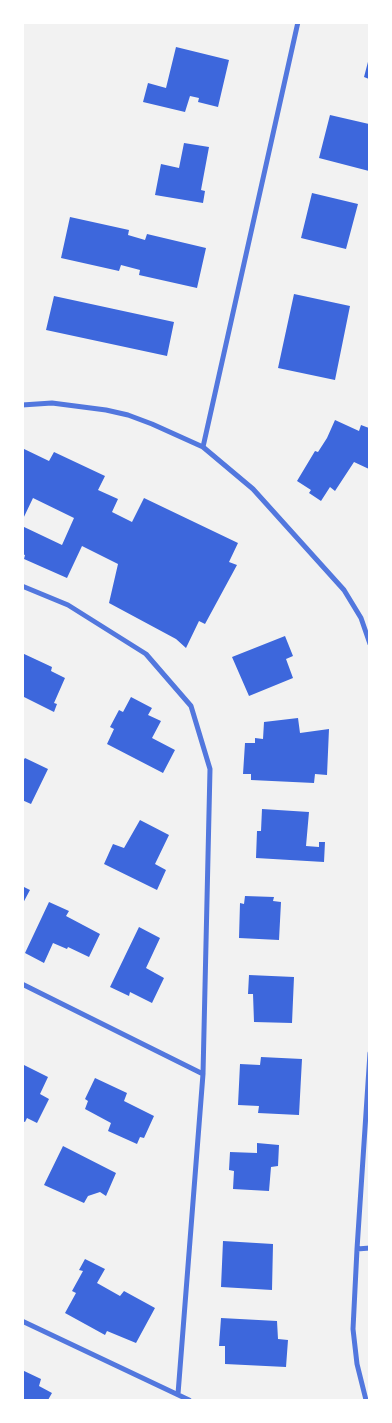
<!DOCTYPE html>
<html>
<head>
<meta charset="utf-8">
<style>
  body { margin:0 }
  #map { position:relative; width:392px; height:1423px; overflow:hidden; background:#f2f2f2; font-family:Lato,sans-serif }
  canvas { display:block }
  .frame { position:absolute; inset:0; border:24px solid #fff; pointer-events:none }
</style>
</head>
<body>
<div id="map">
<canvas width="392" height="1423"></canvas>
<div class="frame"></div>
</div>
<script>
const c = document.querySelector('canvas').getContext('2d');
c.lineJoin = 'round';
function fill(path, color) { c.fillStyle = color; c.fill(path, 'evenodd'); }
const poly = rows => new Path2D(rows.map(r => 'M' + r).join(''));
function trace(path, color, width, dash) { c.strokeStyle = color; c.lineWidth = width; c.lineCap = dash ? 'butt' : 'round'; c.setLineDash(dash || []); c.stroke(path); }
fill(poly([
  [176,47,229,60,218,107,198,102,199,98,190,96,185,112,143,102,148,83,166,88],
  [369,58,369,79,364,77],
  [330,115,369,124,369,171,319,158],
  [184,143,209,147,201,190,205,191,203,203,155,195,161,164,179,168],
  [312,193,358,204,346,249,301,238],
  [70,217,129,230,128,235,145,240,147,234,206,248,197,288,139,275,140,270,121,265,119,271,61,258],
  [294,294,350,306,335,380,278,368],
  [54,296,174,322,167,356,46,330],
  [335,420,359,431,361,425,369,428,369,469,354,462,335,491,330,487,321,501,309,493,311,490,297,481,315,451,318,452,327,438],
  [22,448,49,461,54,452,105,476,98,490,118,499,112,512,132,522,144,498,238,543,229,562,237,565,205,624,199,621,186,648,176,639,109,603,118,564,82,546,67,578,24,559,25,555,22,554,22,526,62,545,74,518,33,498,22,521],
  [285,636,293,656,286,659,293,678,249,696,232,657],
  [22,653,52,667,51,671,65,678,54,703,57,704,54,712,22,696],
  [131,697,152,708,148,715,161,721,152,738,175,750,163,773,107,744,114,729,110,727,119,710,123,712],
  [298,718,300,733,329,729,327,775,315,774,314,783,251,780,251,774,243,774,245,743,255,743,255,738,263,739,264,722],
  [25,758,48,769,31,804,22,800,22,762],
  [262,809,309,812,306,846,319,847,319,842,325,842,324,862,256,858,257,831,261,831],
  [140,820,169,835,155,864,166,870,157,890,104,864,113,844,124,848],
  [22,886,30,890,22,905],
  [245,896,274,897,273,901,281,902,279,940,239,938,240,903,244,904],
  [49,902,69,911,66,916,100,934,89,957,68,947,67,949,53,943,44,963,25,953],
  [139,927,160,938,146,968,164,978,152,1003,130,992,129,996,110,987],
  [249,975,294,977,292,1023,254,1022,253,994,248,994],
  [261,1057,302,1059,299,1115,258,1113,259,1106,238,1105,240,1064,260,1065],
  [22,1064,48,1077,40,1094,49,1099,37,1123,27,1118,25,1122,22,1121],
  [95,1078,127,1093,124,1101,154,1116,144,1138,140,1137,137,1144,108,1131,111,1123,85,1109,88,1101,85,1099],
  [257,1143,279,1145,278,1166,271,1167,269,1191,233,1189,234,1171,229,1170,230,1152,257,1153],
  [63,1146,116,1173,106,1196,100,1192,88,1196,84,1203,44,1185],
  [223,1241,273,1244,272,1290,221,1287],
  [85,1259,105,1269,97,1283,120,1296,124,1291,155,1308,136,1343,107,1331,105,1335,65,1313,76,1293,72,1291,83,1271,79,1270],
  [221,1318,277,1321,278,1339,288,1340,286,1367,225,1364,225,1346,219,1346],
  [22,1370,41,1379,39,1386,52,1393,48,1400,22,1400]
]), '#3d67dc');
trace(poly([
  [22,405,52,403,106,410,128,415,152,424,203,447,253,489,344,590,361,618,370,644],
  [203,447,298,22],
  [22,586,68,605,146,654,191,706,210,769,203,1074,178,1394],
  [22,984,203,1074],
  [357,1249,370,1248],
  [22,1321,189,1400],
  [366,1400,357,1364,353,1329,357,1249,370,1053]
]), '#5277de', 5);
</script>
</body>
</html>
